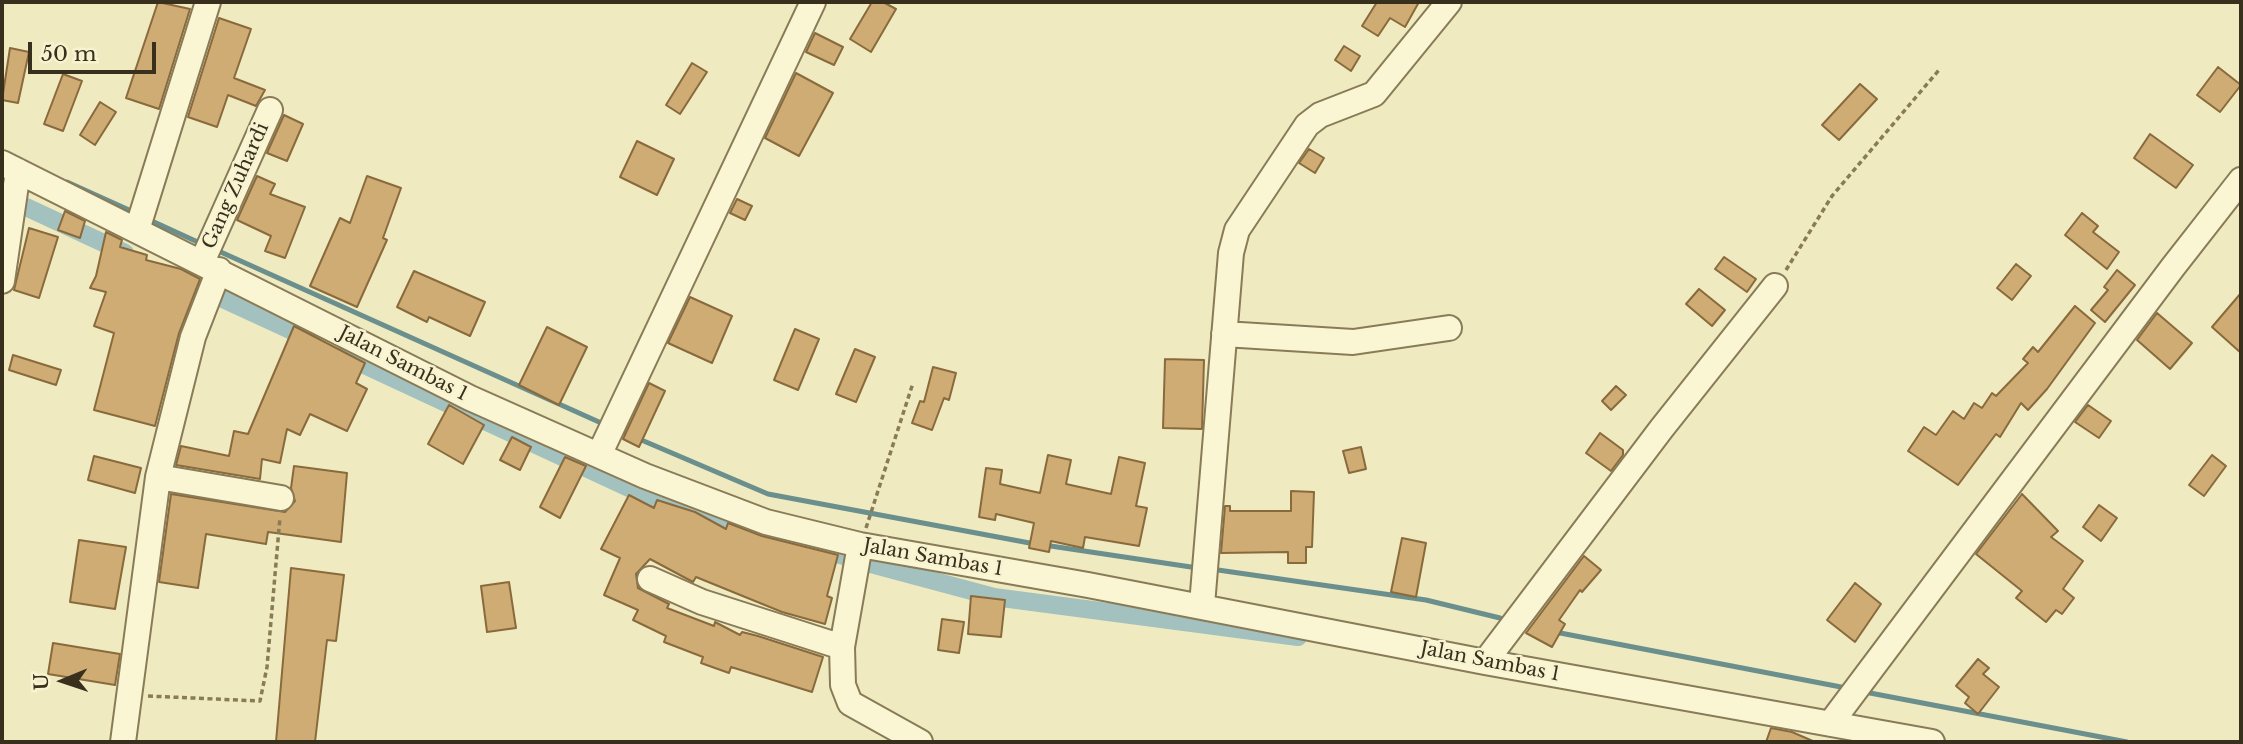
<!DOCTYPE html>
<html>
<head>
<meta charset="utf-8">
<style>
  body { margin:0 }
  #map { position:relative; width:2243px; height:744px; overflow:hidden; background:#efeac0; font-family:"Libre Baskerville",serif }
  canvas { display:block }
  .frame { position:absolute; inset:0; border:4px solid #382f1c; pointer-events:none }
  .north { position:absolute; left:28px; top:646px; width:70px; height:70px; -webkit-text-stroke:5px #f7f3d0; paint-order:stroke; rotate:268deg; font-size:19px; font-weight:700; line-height:28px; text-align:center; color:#382f1c }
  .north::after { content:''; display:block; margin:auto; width:24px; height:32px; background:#382f1c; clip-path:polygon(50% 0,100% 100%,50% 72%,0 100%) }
  .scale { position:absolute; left:28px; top:42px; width:128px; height:32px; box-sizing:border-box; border:4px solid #382f1c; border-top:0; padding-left:9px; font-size:21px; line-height:24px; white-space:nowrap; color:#382f1c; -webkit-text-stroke:5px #f7f3d0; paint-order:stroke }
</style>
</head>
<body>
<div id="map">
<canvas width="2243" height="744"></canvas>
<div class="frame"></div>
<div class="north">U</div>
<div class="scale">50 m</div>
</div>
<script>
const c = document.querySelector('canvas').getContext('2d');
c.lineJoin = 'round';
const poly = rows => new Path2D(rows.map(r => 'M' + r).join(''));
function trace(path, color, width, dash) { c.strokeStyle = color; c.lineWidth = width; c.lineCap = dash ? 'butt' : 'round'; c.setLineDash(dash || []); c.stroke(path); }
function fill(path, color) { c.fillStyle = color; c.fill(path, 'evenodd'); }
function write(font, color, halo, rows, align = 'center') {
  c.font = font + ' "Libre Baskerville",serif'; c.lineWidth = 5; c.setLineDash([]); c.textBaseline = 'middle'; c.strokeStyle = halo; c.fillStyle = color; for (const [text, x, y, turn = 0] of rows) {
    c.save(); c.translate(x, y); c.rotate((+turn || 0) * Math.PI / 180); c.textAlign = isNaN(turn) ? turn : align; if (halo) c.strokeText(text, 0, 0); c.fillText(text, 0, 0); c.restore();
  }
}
trace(poly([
  [67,182,129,210],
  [154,222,202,244],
  [214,249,599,422],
  [625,433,768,494,1035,544],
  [1044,545,1191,567],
  [1218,570,1426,600,1500,618],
  [1555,632,1841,687],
  [1870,693,2127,742]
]), '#6a8f8d', 5);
trace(poly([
  [26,207,125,253],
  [223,299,312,340],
  [343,355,672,508,844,556],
  [871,564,994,597,1298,637]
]), '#a3c1be', 18);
const building = poly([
  [158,2,190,9,159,109,126,98,158,2],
  [872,2,883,2,896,9,871,52,850,39,872,2],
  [1377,2,1419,2,1405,27,1390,18,1378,36,1362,26,1377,2],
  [219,18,251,29,234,78,265,90,256,106,228,95,217,127,188,117,219,18],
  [815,33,843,47,834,65,806,52,815,33],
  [1344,46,1360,56,1351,71,1335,60,1344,46],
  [10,48,29,52,18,103,2,100,10,48],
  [692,63,707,72,680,114,666,105,692,63],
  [2218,67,2241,85,2220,112,2197,95,2218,67],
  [796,73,833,93,799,156,765,138,796,73],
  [63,74,82,81,63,131,44,124,63,74],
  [1860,84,1877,99,1839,140,1822,125,1860,84],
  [100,102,116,112,95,145,80,135,100,102],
  [284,115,303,124,287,161,267,153,284,115],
  [2150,134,2193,165,2176,188,2134,158,2150,134],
  [637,141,674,159,657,195,620,177,637,141],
  [1309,149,1324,158,1315,173,1299,163,1309,149],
  [257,176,275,184,270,194,305,207,285,258,265,251,271,236,237,220,257,176],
  [367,176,401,188,383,238,387,240,357,307,310,286,340,218,350,223,367,176],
  [737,199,752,206,745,220,730,213,737,199],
  [65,211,85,221,80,238,58,230,65,211],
  [2082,213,2098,226,2093,232,2119,252,2107,269,2065,235,2082,213],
  [29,228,58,237,39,298,14,290,29,228],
  [106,232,122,240,120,247,147,255,146,260,181,269,200,279,179,333,155,426,94,410,114,333,94,326,106,292,90,288,96,276,106,232],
  [1724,257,1756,279,1747,292,1715,269,1724,257],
  [2016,264,2031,276,2012,300,1997,288,2016,264],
  [2117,270,2135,285,2105,322,2091,310,2108,290,2104,287,2117,270],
  [414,271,485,302,470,336,429,317,427,322,397,307,414,271],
  [1699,289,1725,310,1712,326,1686,304,1699,289],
  [2241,293,2241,353,2212,327,2241,293],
  [690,297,732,316,712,363,668,343,690,297],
  [2075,306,2095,323,2047,389,2028,410,2021,403,2000,437,1996,434,1958,485,1908,451,1924,427,1936,435,1953,411,1964,419,1974,403,1982,408,1992,393,1996,396,2028,363,2023,359,2033,347,2038,352,2075,306],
  [2157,313,2192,343,2170,369,2137,340,2157,313],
  [294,326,365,363,356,383,367,389,347,431,310,414,300,435,287,429,280,463,262,459,260,479,176,465,181,446,229,456,234,431,248,434,294,326],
  [547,327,587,347,559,405,519,385,547,327],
  [795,329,819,339,798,390,774,380,795,329],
  [855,349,875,357,856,402,836,394,855,349],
  [13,355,61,370,56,385,9,370,13,355],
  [1165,359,1204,360,1202,429,1163,428,1165,359],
  [933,367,956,373,949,400,944,398,932,430,912,423,920,401,924,402,933,367],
  [649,383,665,391,639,447,623,439,649,383],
  [1616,386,1626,395,1611,410,1602,401,1616,386],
  [449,405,484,425,463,464,428,444,449,405],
  [2088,405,2111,421,2099,438,2075,422,2088,405],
  [1600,433,1623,450,1623,455,1611,471,1586,453,1600,433],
  [512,437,531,447,520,470,500,460,512,437],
  [1361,447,1366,469,1349,473,1343,451,1361,447],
  [1048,455,1071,460,1066,484,1111,494,1119,457,1145,463,1136,506,1147,508,1139,546,1085,537,1083,548,1051,541,1049,552,1029,548,1034,523,996,514,995,520,979,517,986,468,1002,470,1000,484,1040,493,1048,455],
  [2212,455,2226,466,2204,496,2189,485,2212,455],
  [94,456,141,468,135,493,88,480,94,456],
  [565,457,586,466,560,518,540,507,565,457],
  [294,466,347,473,341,542,268,532,266,544,206,534,198,588,159,582,171,494,285,512,295,501,291,488,294,466],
  [1291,491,1314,492,1312,547,1306,547,1306,563,1288,563,1288,552,1221,553,1225,506,1230,506,1230,511,1291,511,1291,491],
  [2022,494,2058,531,2051,537,2083,561,2063,589,2074,598,2062,614,2056,610,2046,622,2016,598,2022,591,1976,554,2022,494],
  [629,495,654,508,657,500,695,512,726,529,728,523,762,536,838,555,827,596,832,598,825,624,782,612,696,577,693,582,650,559,636,574,638,588,669,604,667,608,714,626,715,622,740,635,742,632,758,636,823,657,812,692,731,667,729,673,701,663,703,657,664,642,666,636,633,620,638,610,604,595,620,558,601,549,629,495],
  [2099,505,2117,518,2101,541,2083,527,2099,505],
  [1402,538,1426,543,1416,597,1391,592,1402,538],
  [79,540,126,547,115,609,70,602,79,540],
  [1584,556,1601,570,1582,592,1580,590,1559,620,1565,624,1552,647,1526,633,1584,556],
  [291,568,344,575,336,641,327,640,315,742,276,742,291,568],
  [509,582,516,628,487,632,481,586,509,582],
  [1855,583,1881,604,1855,642,1827,620,1855,583],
  [971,596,1005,600,1001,637,968,634,971,596],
  [942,619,964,622,959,653,938,650,942,619],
  [53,643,120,654,115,685,48,674,53,643],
  [1978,659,1989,668,1983,674,1999,687,1978,714,1965,703,1969,697,1956,686,1978,659],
  [1771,728,1792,732,1815,742,1766,742,1771,728]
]);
fill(building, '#cfac74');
trace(building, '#896a3c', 2);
const minor = poly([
  [2,163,470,398,645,476,766,522,860,545,1088,585,1485,662,1932,742],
  [137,230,208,2],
  [202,262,270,110],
  [2,281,18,171],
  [1224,334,1353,342,1449,328],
  [599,455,813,2],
  [158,477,281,498],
  [860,545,842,647,843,685,850,703,920,742],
  [650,579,702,602,842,647],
  [1202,605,1231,253,1237,230,1307,125,1320,115,1374,94,1449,2],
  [1485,662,1662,428,1775,286],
  [1830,724,2173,267,2241,180],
  [123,742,158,477,193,337,219,270]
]);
trace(minor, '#897b57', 28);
trace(poly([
  [1786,270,1832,196,1939,70],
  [866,528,913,383],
  [148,696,260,701,267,667,280,517]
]), '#897b57', 3.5, [5, 3.5]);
trace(minor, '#faf6d3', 24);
write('19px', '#382f1c', '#f7f3d0', [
  ["Gang Zuhardi",236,186,-66],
  ["Jalan Sambas 1",403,364,27],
  ["Jalan Sambas 1",933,558,10],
  ["Jalan Sambas 1",1490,662,11]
]);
</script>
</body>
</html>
